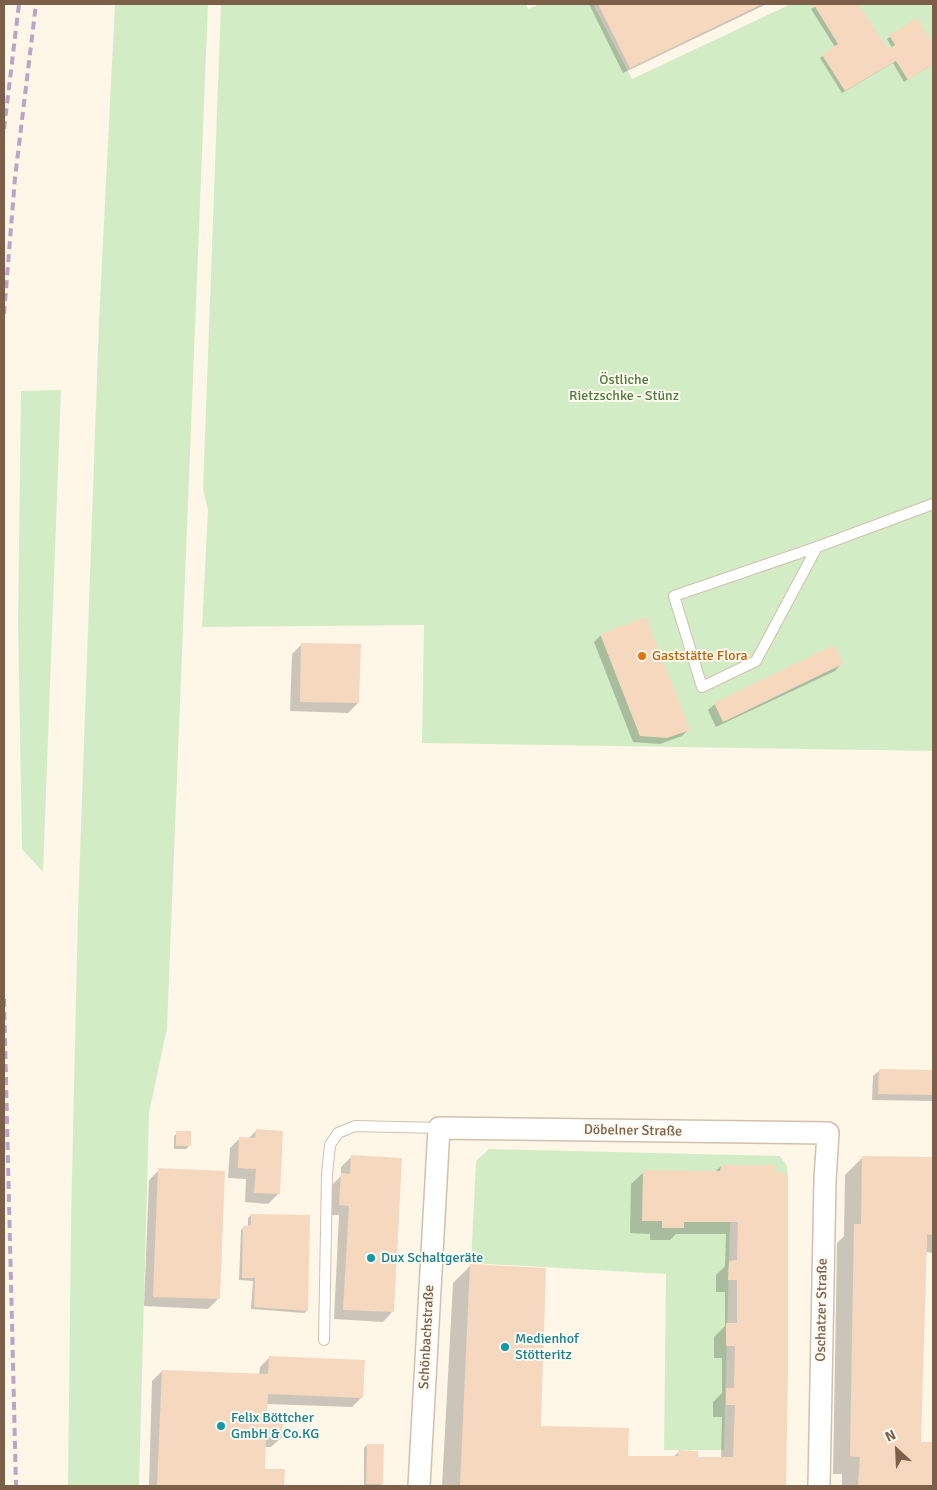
<!DOCTYPE html>
<html>
<head>
<meta charset="utf-8">
<style>
  body { margin:0 }
  #map { position:relative; width:937px; height:1490px; overflow:hidden; background:#fef7e8; font-family:Signika,sans-serif }
  canvas { display:block }
  .frame { position:absolute; inset:0; border:5px solid #7b5f49; pointer-events:none }
  .north { position:absolute; left:872px; top:1425px; width:50px; height:50px; -webkit-text-stroke:4px #fffaf0; paint-order:stroke; rotate:335deg; font-size:14px; font-weight:700; line-height:20px; text-align:center; color:#7b5f49 }
  .north::after { content:''; display:block; margin:auto; width:18px; height:22px; background:#7b5f49; clip-path:polygon(50% 0,100% 100%,50% 72%,0 100%) }
</style>
</head>
<body>
<div id="map">
<canvas width="937" height="1490"></canvas>
<div class="frame"></div>
<div class="north">N</div>
</div>
<script>
const c = document.querySelector('canvas').getContext('2d');
c.lineJoin = 'round';
function fill(path, color) { c.fillStyle = color; c.fill(path, 'evenodd'); }
const poly = rows => new Path2D(rows.map(r => 'M' + r).join(''));
function trace(path, color, width, dash) { c.strokeStyle = color; c.lineWidth = width; c.lineCap = dash ? 'butt' : 'round'; c.setLineDash(dash || []); c.stroke(path); }
function write(font, color, halo, rows, align = 'center') {
  c.font = font + ' Signika,sans-serif'; c.lineWidth = 4; c.setLineDash([]); c.textBaseline = 'middle'; c.strokeStyle = halo; c.fillStyle = color; for (const [text, x, y, turn = 0] of rows) {
    c.save(); c.translate(x, y); c.rotate((+turn || 0) * Math.PI / 180); c.textAlign = isNaN(turn) ? turn : align; if (halo) c.strokeText(text, 0, 0); c.fillText(text, 0, 0); c.restore();
  }
}
fill(poly([
  [115,4,208,4,167,1028,149,1113,139,1486,68,1486,71,1221,78,910,99,321],
  [221,4,526,4,528,9,539,4,593,4,632,79,791,4,933,4,933,751,422,743,424,625,202,627,208,510,203,489],
  [61,390,43,872,22,849,18,622,21,391],
  [489,1149,780,1156,787,1166,788,1178,730,1224,724,1450,664,1450,666,1274,471,1263,476,1161]
]), '#d2edc5');
fill(poly([
  [589,4,767,4,623,73],
  [820,4,857,4,888,50,892,48,887,39,917,19,933,46,933,64,904,82,893,63,842,93,820,58,835,47,811,9],
  [601,635,688,730,682,736,660,744,633,742,594,642],
  [302,644,358,703,348,713,290,711,292,654],
  [841,664,835,671,716,727,708,710,715,704],
  [880,1070,933,1071,933,1101,872,1100,873,1076],
  [256,1131,278,1194,268,1204,245,1202,246,1179,228,1178,230,1148,240,1138,248,1139],
  [177,1133,189,1146,186,1149,174,1149,174,1136],
  [351,1157,392,1312,383,1322,334,1319,339,1215,330,1215,332,1185,341,1176,341,1167],
  [863,1157,933,1158,933,1253,926,1252,920,1443,933,1443,933,1486,842,1486,842,1474,833,1474,837,1243,844,1236,845,1175],
  [721,1166,787,1367,784,1486,442,1486,453,1283,471,1265,540,1427,627,1457,673,1457,679,1452,697,1458,721,1458,722,1417,713,1417,713,1402,722,1393,722,1358,714,1358,714,1337,725,1326,725,1292,716,1292,716,1275,725,1266,726,1234,676,1234,670,1240,650,1240,650,1234,630,1233,631,1184,644,1172,715,1172],
  [159,1170,224,1172,218,1299,208,1309,144,1306,149,1180],
  [251,1215,307,1311,304,1313,251,1309,253,1281,239,1280,241,1230,244,1227,248,1227,248,1218],
  [270,1357,362,1397,352,1407,266,1404,266,1415,281,1438,271,1447,264,1447,263,1470,284,1471,283,1486,149,1486,152,1381,162,1371,259,1375,260,1367],
  [367,1445,382,1484,380,1486,364,1486,364,1448]
]), '#0003');
fill(poly([
  [598,4,762,4,630,68],
  [817,4,858,4,888,49,895,45,889,35,917,18,933,44,933,64,908,80,896,61,845,91,822,55,838,44,814,5],
  [646,617,690,730,667,738,640,736,600,634],
  [301,643,361,644,359,703,300,702],
  [834,645,843,664,723,722,714,703],
  [879,1069,933,1070,933,1095,878,1094],
  [256,1129,283,1131,280,1194,254,1193,256,1169,238,1168,239,1137,255,1138],
  [176,1131,191,1131,191,1146,176,1146],
  [351,1155,402,1158,394,1312,343,1310,349,1206,339,1205,341,1173,350,1174],
  [862,1156,933,1157,933,1235,927,1234,927,1242,921,1442,933,1442,933,1486,858,1486,860,1457,850,1456,854,1224,861,1224],
  [721,1165,775,1165,775,1172,783,1172,788,1178,788,1368,786,1486,460,1486,470,1264,546,1268,541,1426,629,1428,628,1456,678,1456,678,1450,698,1451,698,1457,733,1457,735,1405,726,1405,726,1388,734,1388,735,1346,726,1346,726,1323,737,1323,737,1280,728,1280,729,1261,737,1260,738,1222,684,1222,684,1228,662,1228,662,1221,642,1221,643,1170,720,1171],
  [158,1168,225,1171,220,1299,153,1297],
  [251,1214,310,1215,308,1311,254,1307,255,1278,242,1278,243,1226,251,1225],
  [269,1356,365,1360,363,1398,268,1394,267,1414,283,1415,282,1438,266,1437,265,1469,285,1469,284,1486,157,1486,162,1370,268,1374],
  [367,1444,384,1444,383,1484,366,1484]
]), '#f5d8be');
const service = poly([
  [817,547,756,661,702,687,674,596,817,547,933,504],
  [324,1340,327,1174,330,1145,338,1133,355,1126,439,1128]
]);
const minor = poly([
  [419,1486,439,1128,828,1133,825,1180,819,1486]
]);
trace(service, '#d2c0ac', 12);
trace(minor, '#d2c0ac', 24);
trace(service, '#fff', 10);
trace(minor, '#fff', 21);
trace(poly([
  [4,129,19,4],
  [4,314,15,178,36,4],
  [4,999,16,1486]
]), '#bba4ca', 4, [8, 5]);
for (const [x, y, r, color] of [
  [642,656,5,"#e8710a"],
  [371,1258,5,"#0f9aa8"],
  [505,1347,5,"#0f9aa8"],
  [221,1426,5,"#0f9aa8"]
]) { const dot = new Path2D(); dot.arc(x, y, r, 0, 2 * Math.PI); c.fillStyle = color; c.fill(dot); trace(dot, '#fffaf0', 2); }
write('14px', '#4b7b3d', '#fffaf0', [
  ["Östliche",624,380],
  ["Rietzschke - Stünz",624,396]
]);
write('14px', '#c56008', '#fffaf0', [
  ["Gaststätte Flora",652,656]
], 'left');
write('14px', '#7b5f49', '#fffaf0', [
  ["Döbelner Straße",633,1131,1],
  ["Oschatzer Straße",822,1310,-89],
  ["Schönbachstraße",427,1337,-87]
]);
write('14px', '#0d838f', '#fffaf0', [
  ["Dux Schaltgeräte",381,1258],
  ["Medienhof",515,1339],
  ["Stötteritz",515,1355],
  ["Felix Böttcher",231,1418],
  ["GmbH & Co.KG",231,1434]
], 'left');
</script>
</body>
</html>
